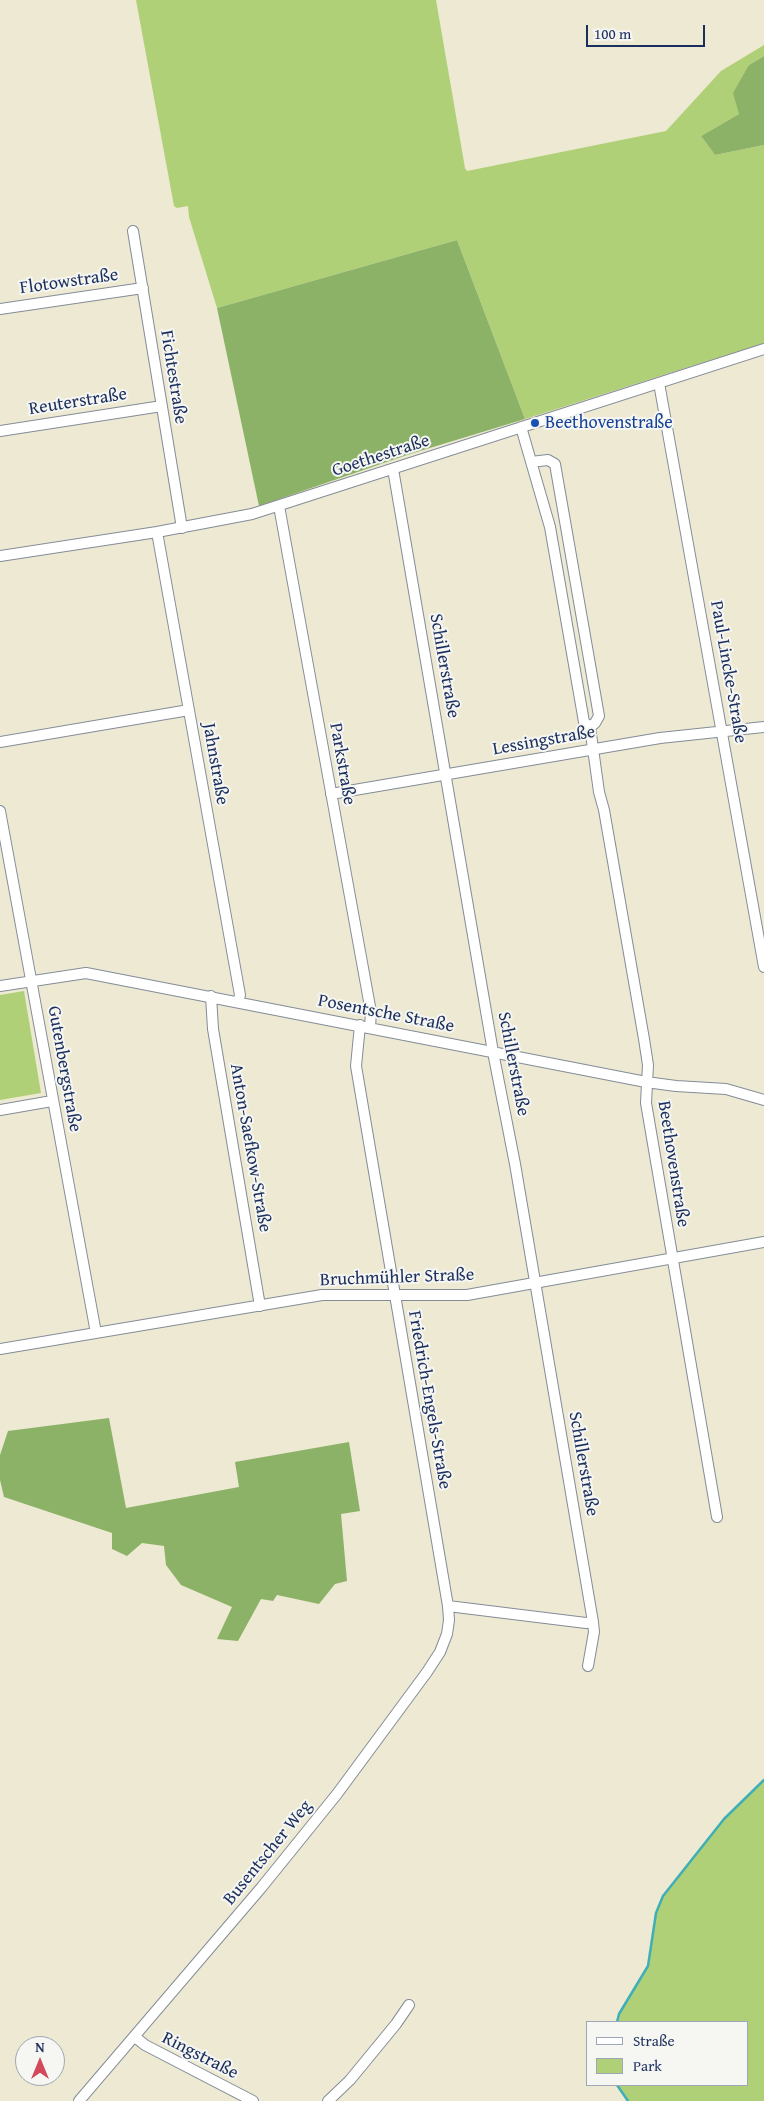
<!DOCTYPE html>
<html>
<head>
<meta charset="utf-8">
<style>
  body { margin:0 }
  #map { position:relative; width:764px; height:2101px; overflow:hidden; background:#ede9d2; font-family:"Gentium Book Plus",serif }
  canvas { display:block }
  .legend { position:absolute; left:586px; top:2021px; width:162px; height:65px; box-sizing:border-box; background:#f6f6f2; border:1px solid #9ea6b7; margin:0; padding:6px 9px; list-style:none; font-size:15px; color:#1b2f5e }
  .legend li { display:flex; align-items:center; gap:10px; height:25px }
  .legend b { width:25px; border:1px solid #9ea6b7 }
  .north { position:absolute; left:15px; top:2036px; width:50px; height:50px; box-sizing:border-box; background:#f6f6f2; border:1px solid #9ea6b7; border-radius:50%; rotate:0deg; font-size:14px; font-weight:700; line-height:20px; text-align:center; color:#1b2f5e }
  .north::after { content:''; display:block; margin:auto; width:18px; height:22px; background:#d1495b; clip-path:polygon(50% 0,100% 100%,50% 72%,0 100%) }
  .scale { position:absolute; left:586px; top:25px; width:119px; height:22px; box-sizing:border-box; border:2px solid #1b2f5e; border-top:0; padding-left:6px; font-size:15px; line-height:18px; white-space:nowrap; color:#1b2f5e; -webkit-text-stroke:4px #f6f6f2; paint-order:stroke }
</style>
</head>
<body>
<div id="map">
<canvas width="764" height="2101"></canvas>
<ul class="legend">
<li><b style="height:6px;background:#fff"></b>Straße</li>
<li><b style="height:14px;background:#b0d077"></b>Park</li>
</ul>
<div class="north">N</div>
<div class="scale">100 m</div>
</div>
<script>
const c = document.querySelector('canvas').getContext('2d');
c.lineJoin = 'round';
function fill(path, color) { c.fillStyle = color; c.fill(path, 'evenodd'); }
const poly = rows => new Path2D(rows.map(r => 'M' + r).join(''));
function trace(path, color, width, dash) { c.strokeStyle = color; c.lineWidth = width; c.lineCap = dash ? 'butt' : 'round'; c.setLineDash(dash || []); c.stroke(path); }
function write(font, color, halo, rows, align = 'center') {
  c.font = font + ' "Gentium Book Plus",serif'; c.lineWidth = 4; c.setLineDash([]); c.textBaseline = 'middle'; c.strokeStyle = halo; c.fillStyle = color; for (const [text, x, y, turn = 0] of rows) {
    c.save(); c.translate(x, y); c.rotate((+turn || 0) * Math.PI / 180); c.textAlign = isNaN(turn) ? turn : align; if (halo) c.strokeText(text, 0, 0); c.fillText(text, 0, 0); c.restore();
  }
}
fill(poly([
  [136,0,436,0,465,168,467,171,666,131,721,71,764,45,764,56,749,65,739,114,701,136,715,155,764,145,764,343,525,419,457,240,217,308,189,217,188,206,177,208,174,206],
  [24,991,41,1093,0,1100,0,995],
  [764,1780,764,2101,628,2101,617,2085,748,2085,748,2022,617,2022,619,2014,648,1966,656,1913,663,1896,724,1819]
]), '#b0d077');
fill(poly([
  [764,56,764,145,715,155,701,136,739,114,733,93,749,65],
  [457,240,525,419,407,455,259,506,217,308],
  [109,1418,126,1508,239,1487,235,1462,349,1442,360,1511,341,1514,347,1581,335,1584,319,1604,277,1595,273,1601,261,1599,238,1641,217,1639,232,1607,181,1585,166,1565,164,1546,142,1543,127,1556,112,1549,112,1533,4,1497,0,1480,0,1455,8,1431]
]), '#8cb268');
trace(poly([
  [617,2022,619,2014,648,1966,656,1913,663,1896,724,1819,764,1780],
  [617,2085,628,2101]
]), '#3eafb7', 2.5);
const minor = poly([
  [133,231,182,528],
  [0,309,143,288],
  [659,383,764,967],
  [521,427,550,527,584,722,590,727,599,792,604,810,644,1039,648,1065,646,1103,717,1517],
  [0,431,162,406],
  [531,462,548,460,555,464,599,716,595,723,590,727],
  [393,469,493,1052,515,1164,593,1622,594,1632,588,1666],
  [279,506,371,1012,370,1027],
  [157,532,240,995,238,1002],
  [0,556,157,532,252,514,764,349],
  [0,742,189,710],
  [331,794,660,738,764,727],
  [0,811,96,1333],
  [0,986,86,973,646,1082,676,1086,726,1089,764,1100],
  [211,996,213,1029,260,1306],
  [0,1110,52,1101],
  [0,1349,322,1295,467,1295,764,1242],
  [448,1606,586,1623,593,1622],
  [135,2037,145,2045,253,2101],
  [79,2101,261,1888,337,1794,427,1672,440,1652,447,1634,449,1620,448,1606,356,1066,360,1025],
  [328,2101,350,2080,396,2024,409,2005]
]);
trace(minor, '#848c98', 12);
trace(minor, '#fff', 10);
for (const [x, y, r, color] of [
  [535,423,5,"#1a4fb4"]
]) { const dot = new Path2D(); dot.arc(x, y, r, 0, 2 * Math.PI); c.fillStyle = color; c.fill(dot); trace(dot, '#f6f6f2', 2); }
write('18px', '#1b2f5e', '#f6f6f2', [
  ["Flotowstraße",69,282,-8],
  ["Fichtestraße",173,377,81],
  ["Reuterstraße",78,402,-9],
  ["Goethestraße",381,456,-18],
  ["Schillerstraße",444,666,80],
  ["Paul-Lincke-Straße",728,672,80],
  ["Lessingstraße",544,741,-10],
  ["Jahnstraße",215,764,80],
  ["Parkstraße",342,764,80],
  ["Posentsche Straße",386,1014,11],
  ["Schillerstraße",513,1064,79],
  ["Gutenbergstraße",64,1069,80],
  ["Anton-Saefkow-Straße",250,1148,80],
  ["Beethovenstraße",673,1164,81],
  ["Bruchmühler Straße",397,1278,-2],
  ["Friedrich-Engels-Straße",429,1400,80],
  ["Schillerstraße",583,1464,80],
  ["Busentscher Weg",268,1853,-51],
  ["Ringstraße",200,2056,27]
]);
write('18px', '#164399', '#f6f6f2', [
  ["Beethovenstraße",545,423]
], 'left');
</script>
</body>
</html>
